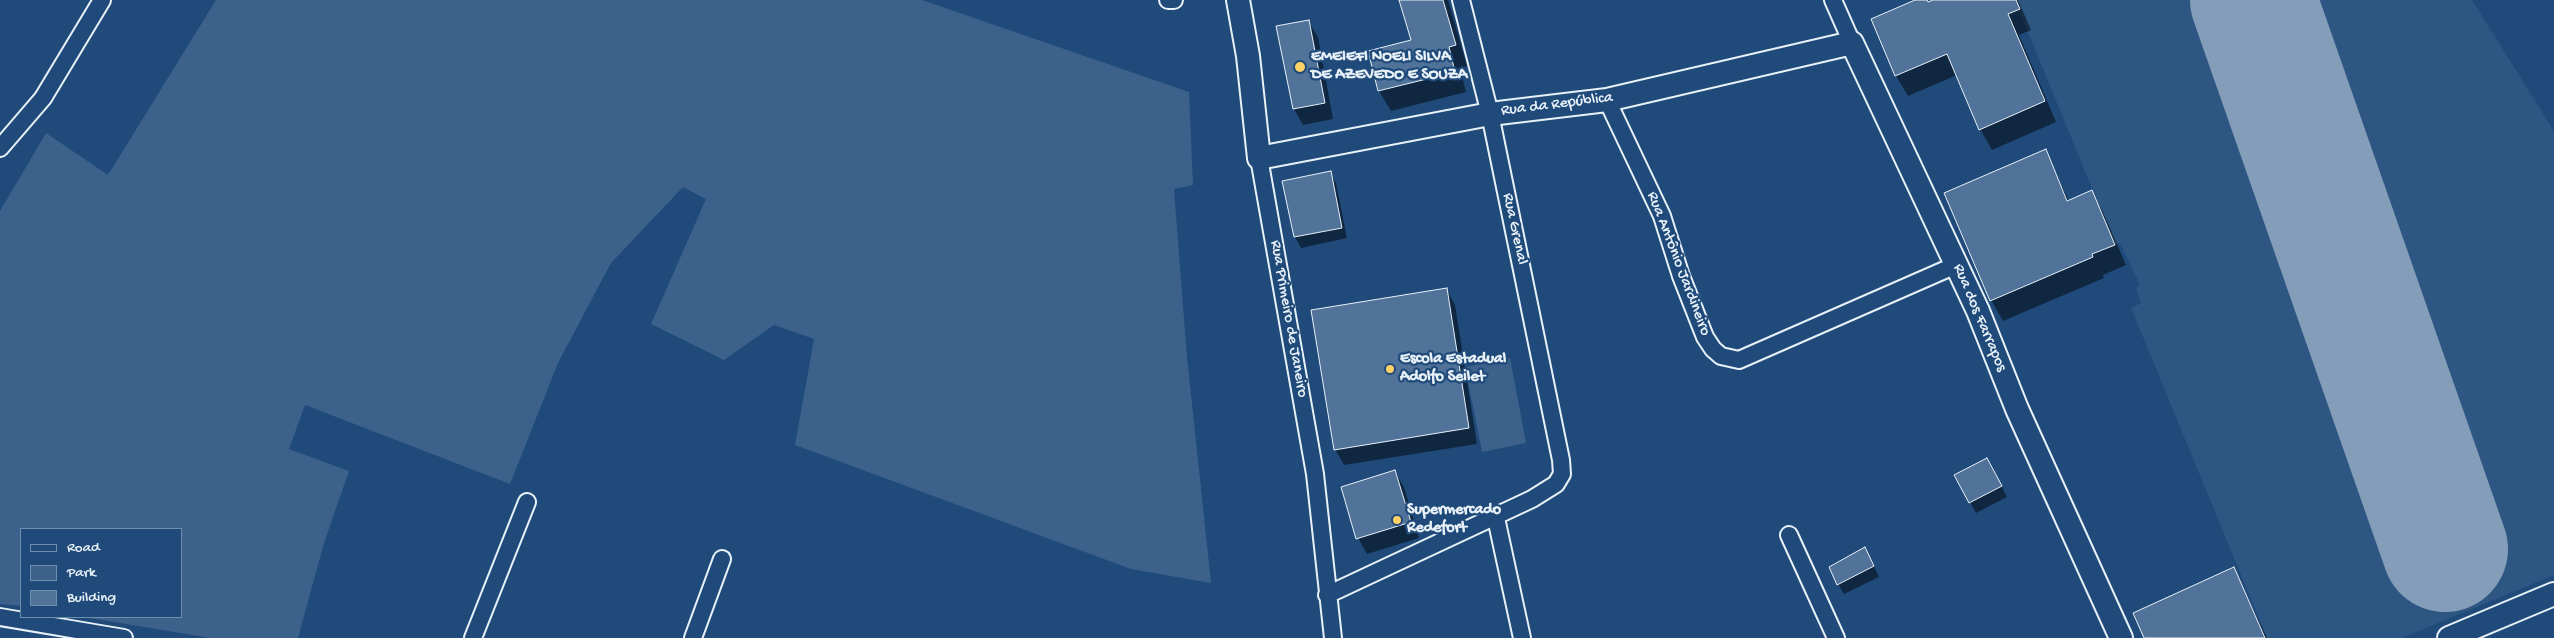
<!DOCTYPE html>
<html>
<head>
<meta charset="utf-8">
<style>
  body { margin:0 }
  #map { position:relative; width:2554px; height:638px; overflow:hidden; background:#1f4a7a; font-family:"Gochi Hand",sans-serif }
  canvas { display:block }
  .legend { position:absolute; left:20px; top:528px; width:162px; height:90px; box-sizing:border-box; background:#1f4a7a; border:1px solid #6f8dac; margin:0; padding:6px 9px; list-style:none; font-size:15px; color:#e8f1f8 }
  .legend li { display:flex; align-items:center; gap:10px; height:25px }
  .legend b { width:25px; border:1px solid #6f8dac }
</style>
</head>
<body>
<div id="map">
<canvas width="2554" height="638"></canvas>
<ul class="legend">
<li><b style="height:6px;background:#1f4a7a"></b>Road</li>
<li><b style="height:14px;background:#3c628c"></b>Park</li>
<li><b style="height:14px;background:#517399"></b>Building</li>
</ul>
</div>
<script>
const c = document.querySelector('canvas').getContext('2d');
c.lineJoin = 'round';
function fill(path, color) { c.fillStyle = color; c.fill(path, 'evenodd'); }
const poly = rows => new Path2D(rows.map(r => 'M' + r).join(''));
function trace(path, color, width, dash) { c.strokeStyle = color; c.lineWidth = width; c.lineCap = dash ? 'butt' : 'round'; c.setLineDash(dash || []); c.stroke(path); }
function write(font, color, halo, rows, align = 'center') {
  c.font = font + ' "Gochi Hand",sans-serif'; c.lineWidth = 4.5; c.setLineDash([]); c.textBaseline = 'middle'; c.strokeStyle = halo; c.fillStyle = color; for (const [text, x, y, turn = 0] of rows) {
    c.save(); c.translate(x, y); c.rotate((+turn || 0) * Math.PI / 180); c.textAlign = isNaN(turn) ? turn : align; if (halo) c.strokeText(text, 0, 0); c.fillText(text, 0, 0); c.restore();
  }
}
fill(poly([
  [2015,0,2472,0,2554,131,2554,575,2402,638,2267,638,2131,308,2141,303,2136,288,2140,285,2120,243,2115,245]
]), '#2e5683');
fill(poly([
  [216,0,922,0,1189,92,1193,185,1174,189,1187,357,1211,583,1131,569,795,445,814,339,774,325,724,360,651,324,706,199,683,187,611,263,558,363,510,484,305,405,289,449,349,471,324,543,298,638,210,638,84,617,181,617,181,529,21,529,21,606,0,604,0,211,46,133,108,175],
  [1510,358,1526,443,1482,452,1465,367]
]), '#3c628c');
fill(poly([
  [1401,0,1448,0,1467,66,1460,68,1466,92,1391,111,1379,91,1369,52,1412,41],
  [1918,0,1926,0,1928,4,1936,0,2018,0,2031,30,2019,35,2056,122,1992,150,1980,129,1957,75,1908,96,1896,76,1872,20],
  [1308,21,1318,37,1333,119,1303,125,1294,109],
  [2045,151,2069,201,2091,192,2103,212,2126,265,2103,275,2104,278,2003,321,1991,300],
  [1330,173,1336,183,1347,238,1301,248,1295,237,1284,182],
  [1446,289,1455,305,1477,444,1344,465,1335,449],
  [1993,470,2007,497,1976,513,1970,502],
  [1395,472,1404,487,1419,538,1367,554,1358,538],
  [1871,560,1879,577,1844,594,1838,584],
  [2233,568,2267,638,2146,638]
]), '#0007');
trace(poly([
  [2253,0,2445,549]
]), '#849eb9', 126);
const building = poly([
  [1399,0,1443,0,1456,45,1449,47,1455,72,1378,91,1368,51,1411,40,1399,0],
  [1915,0,1927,0,1928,2,1933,0,2016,0,2020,9,2008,14,2045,101,1979,130,1947,54,1895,76,1871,19,1915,0],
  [1309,20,1325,103,1293,109,1276,26,1309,20],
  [2046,149,2067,201,2092,190,2115,245,2092,254,2093,257,1990,301,1944,193,2046,149],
  [1331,171,1342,228,1294,237,1282,181,1331,171],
  [1447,288,1469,428,1334,450,1311,310,1447,288],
  [1987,458,2002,486,1969,503,1954,475,1987,458],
  [1395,470,1411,522,1356,539,1341,487,1395,470],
  [1865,547,1874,566,1837,585,1829,567,1865,547],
  [2234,567,2265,638,2144,638,2133,613,2234,567]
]);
fill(building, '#517399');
trace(building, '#e8f1f8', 1);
const street = poly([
  [1168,0,1174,0],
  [1833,0,1852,43],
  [1607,100,1662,216,1681,276,1705,337,1713,349,1721,356,1739,360,1956,265],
  [0,148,43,98,102,0],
  [1259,158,1315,474,1333,638],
  [1496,518,1522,638],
  [1789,535,1836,638],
  [1327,595,1532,499,1556,484,1562,474,1561,460,1490,114,1461,0],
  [0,617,124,638],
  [473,638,527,502],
  [693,638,722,559]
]);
const secondary = poly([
  [1238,0,1248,56,1259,158,1490,114,1607,100,1852,43,1978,311,2017,409,2121,638],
  [2449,638,2554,594]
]);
trace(street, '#e8f1f8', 20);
trace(secondary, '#e8f1f8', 26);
trace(street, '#1f4a7a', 16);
trace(secondary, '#1f4a7a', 22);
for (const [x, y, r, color] of [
  [1300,67,6,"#ffd166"],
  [1390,369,5,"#ffd166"],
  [1397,520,5,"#ffd166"]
]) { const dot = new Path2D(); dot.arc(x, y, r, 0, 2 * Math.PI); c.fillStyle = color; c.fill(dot); trace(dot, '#1f4a7a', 2); }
write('bold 16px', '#e8f1f8', '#1f4a7a', [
  ["EMEIEFI NOELI SILVA",1311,58],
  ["DE AZEVEDO E SOUZA",1311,76],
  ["Escola Estadual",1400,360],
  ["Adolfo Seilet",1400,378],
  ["Supermercado",1407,511],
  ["Redefort",1407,529]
], 'left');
write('16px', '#e8f1f8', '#1f4a7a', [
  ["Rua da República",1557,105,-7],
  ["Rua Grenal",1514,229,78],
  ["Rua Antônio Jardineiro",1678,264,69],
  ["Rua dos Farrapos",1979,318,67],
  ["Rua Primeiro de Janeiro",1288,319,80]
]);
</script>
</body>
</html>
